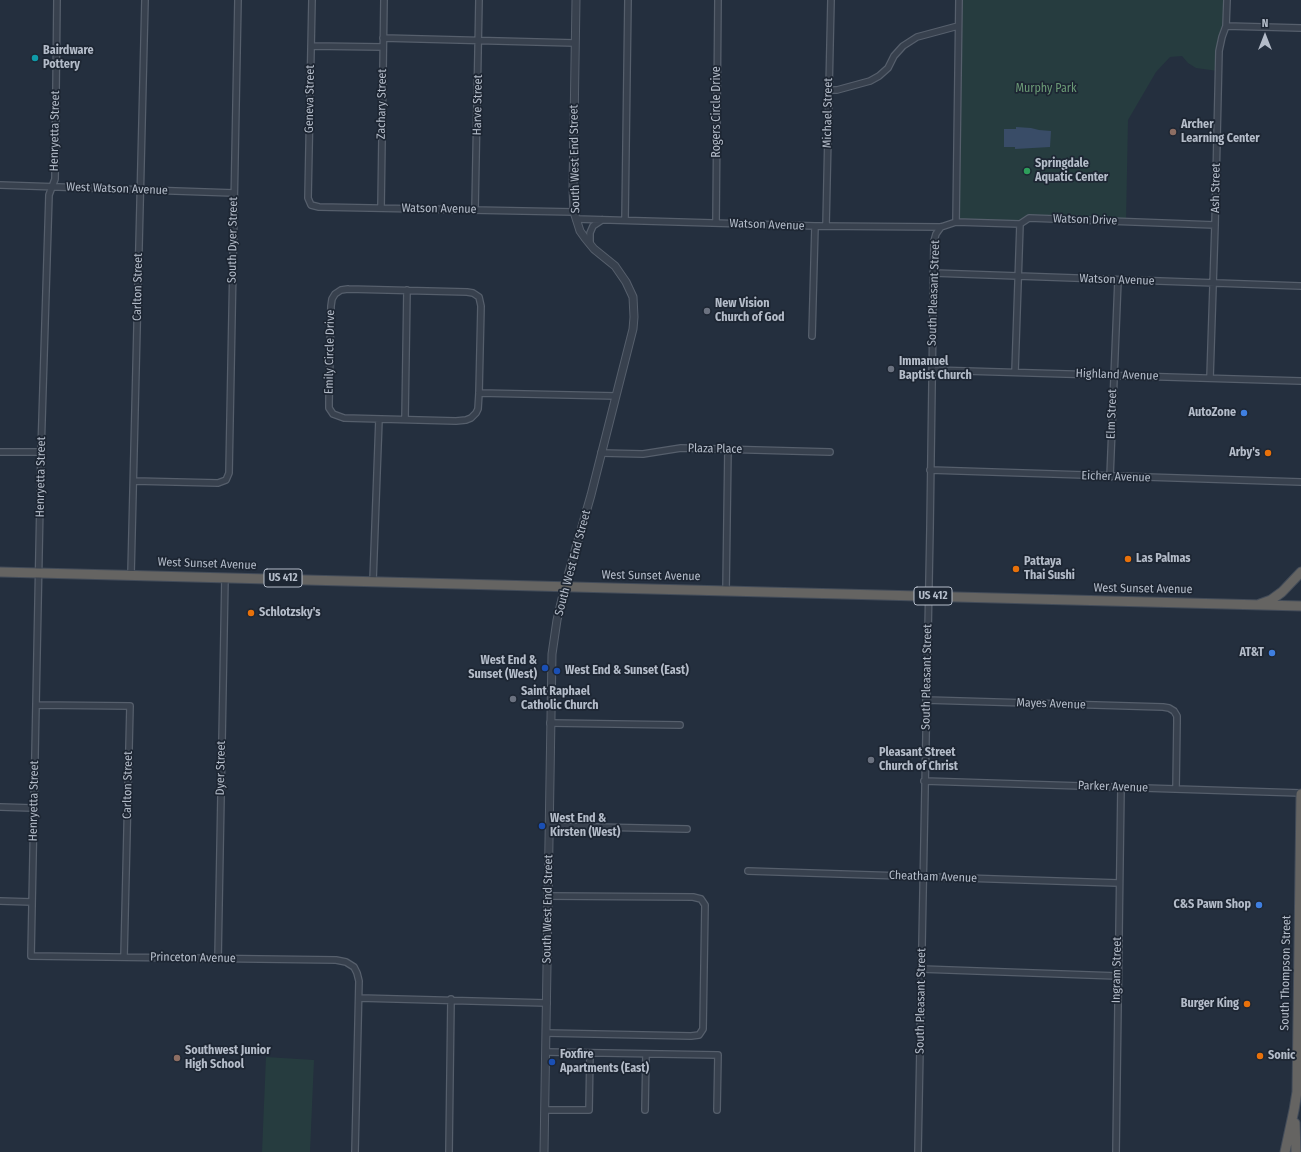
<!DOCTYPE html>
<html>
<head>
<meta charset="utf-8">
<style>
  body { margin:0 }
  #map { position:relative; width:1301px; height:1152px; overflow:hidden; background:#242f3e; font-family:"Fira Sans Condensed",sans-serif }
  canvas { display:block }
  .north { position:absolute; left:1245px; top:16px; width:40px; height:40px; -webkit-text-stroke:3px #1d2633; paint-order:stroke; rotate:0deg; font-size:11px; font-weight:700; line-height:16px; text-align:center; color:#b4bcc9 }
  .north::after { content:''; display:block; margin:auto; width:14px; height:18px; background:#b4bcc9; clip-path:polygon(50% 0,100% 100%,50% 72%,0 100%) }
</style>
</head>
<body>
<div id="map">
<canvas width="1301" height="1152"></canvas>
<div class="north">N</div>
</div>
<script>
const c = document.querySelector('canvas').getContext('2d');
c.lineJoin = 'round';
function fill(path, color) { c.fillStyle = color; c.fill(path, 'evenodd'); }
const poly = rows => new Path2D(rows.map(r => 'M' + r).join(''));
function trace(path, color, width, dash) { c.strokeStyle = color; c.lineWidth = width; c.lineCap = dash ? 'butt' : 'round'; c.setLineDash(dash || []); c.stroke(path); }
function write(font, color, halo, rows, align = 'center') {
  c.font = font + ' "Fira Sans Condensed",sans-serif'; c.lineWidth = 3.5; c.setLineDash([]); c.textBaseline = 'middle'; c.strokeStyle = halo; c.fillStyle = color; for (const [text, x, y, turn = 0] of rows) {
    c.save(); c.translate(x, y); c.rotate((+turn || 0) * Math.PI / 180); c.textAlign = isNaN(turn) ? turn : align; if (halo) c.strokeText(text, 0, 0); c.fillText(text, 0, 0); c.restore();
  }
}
fill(poly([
  [959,0,1227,0,1218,71,1196,68,1188,63,1182,56,1170,57,1156,72,1128,120,1126,222,1029,218,1020,224,956,222],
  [266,1057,314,1060,310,1152,262,1152]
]), '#263c3f');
fill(poly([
  [1016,127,1031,128,1039,130,1051,131,1050,147,1015,149,1015,147,1004,147,1004,129,1016,129]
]), '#394c67');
const minor = poly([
  [57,0,55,179,49,195,41,452,31,956,336,960,346,962,354,967,357,973,359,981,355,1152],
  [312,0,308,198,311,205,319,207,574,212],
  [1226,26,1301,28],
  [383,38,575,43],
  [311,46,383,47],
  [829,90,837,90,870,81,879,76,888,68,894,56,903,46,917,37,958,26],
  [0,185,234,193],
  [381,208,384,0],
  [475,210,479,0],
  [576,219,815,226,941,227,956,222,1020,224,1029,218,1215,225],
  [625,220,628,0],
  [956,222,959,0],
  [716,223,718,0],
  [826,226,831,0],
  [590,244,590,233,593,226,602,220],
  [933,273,1301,286],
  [348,289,467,292,473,293,479,297,481,306,479,393,478,409,476,413,471,418,466,420,456,421,344,418,333,414,329,408,329,402,331,306,332,299,335,294,341,290,348,289],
  [812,336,815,226],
  [932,370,1301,381],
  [1015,372,1020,224],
  [1210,378,1215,225,1219,51,1222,37,1226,26,1227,0],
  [479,393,616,396],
  [405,419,407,290],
  [0,452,41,452],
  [601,453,643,454,681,448,830,452],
  [930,470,1301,482],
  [1110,477,1118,280],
  [134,481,218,483,226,480,229,473,238,0],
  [131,574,145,0],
  [373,581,379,419],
  [726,590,728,449],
  [926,700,1163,707,1169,708,1174,711,1177,716,1177,722,1176,789],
  [36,705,130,706,124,957],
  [550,723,680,725],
  [924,781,1301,793],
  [0,807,33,808],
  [549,826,687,829],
  [748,871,1118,883],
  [0,901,32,902],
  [218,959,225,577],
  [921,969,1117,976],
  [359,998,547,1003],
  [546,1033,691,1036,699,1035,703,1029,705,905,701,899,693,897,548,896],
  [546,1052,718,1055,717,1110],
  [545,1110,589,1110,590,1053],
  [645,1110,646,1054],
  [449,1152,451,999],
  [918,1152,930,529,934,241,936,234,941,227],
  [1116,1152,1121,787]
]);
const tertiary = poly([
  [544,1152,552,654,557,620,565,586,591,495,616,396,633,329,634,317,633,297,626,282,615,266,594,249,585,238,580,231,574,212,573,189,576,0]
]);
const trunk = poly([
  [0,572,1301,606],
  [1260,604,1271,600,1282,592,1301,572],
  [1295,1123,1296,1152],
  [1285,1152,1294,1110,1297,1092,1301,794]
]);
trace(minor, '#565f6c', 8);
trace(tertiary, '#565f6c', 9);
trace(trunk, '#434c59', 11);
trace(minor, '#38414e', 5.5);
trace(tertiary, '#38414e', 7);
trace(trunk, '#656462', 9);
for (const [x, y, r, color] of [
  [35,58,4,"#0f9aa8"],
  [1173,132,4,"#8d6e63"],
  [1027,171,4,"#2e9e5b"],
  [707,311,4,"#6b7280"],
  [891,369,4,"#6b7280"],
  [1244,413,4,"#3f7fe0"],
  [1268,453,4,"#e8710a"],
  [1128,559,4,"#e8710a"],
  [1016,569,4,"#e8710a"],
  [251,613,4,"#e8710a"],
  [1272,653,4,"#3f7fe0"],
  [545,668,4,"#1a4fb4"],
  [557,671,4,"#1a4fb4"],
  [513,699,4,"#6b7280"],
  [871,760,4,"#6b7280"],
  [542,826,4,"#1a4fb4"],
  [1259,905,4,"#3f7fe0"],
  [1247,1004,4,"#e8710a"],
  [1260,1056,4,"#e8710a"],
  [177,1058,4,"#8d6e63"],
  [552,1062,4,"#1a4fb4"]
]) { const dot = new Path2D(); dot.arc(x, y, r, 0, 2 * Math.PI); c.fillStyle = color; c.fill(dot); trace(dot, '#1d2633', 1.5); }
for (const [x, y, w] of [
  [283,578,38],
  [933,596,38]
]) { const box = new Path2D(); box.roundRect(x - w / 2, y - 9, w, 18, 3); c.fillStyle = '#1d2633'; c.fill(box); trace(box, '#b4bcc9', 1); }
write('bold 11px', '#b4bcc9', null, [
  ["US 412",283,578],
  ["US 412",933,596]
]);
write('bold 12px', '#b4bcc9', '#1d2633', [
  ["Bairdware",43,51],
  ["Pottery",43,65],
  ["Archer",1181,125],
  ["Learning Center",1181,139],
  ["Springdale",1035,164],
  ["Aquatic Center",1035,178],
  ["New Vision",715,304],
  ["Church of God",715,318],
  ["Immanuel",899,362],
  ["Baptist Church",899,376],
  ["AutoZone",1236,413,"right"],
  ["Arby's",1260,453,"right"],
  ["Las Palmas",1136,559],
  ["Pattaya",1024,562],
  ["Thai Sushi",1024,576],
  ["Schlotzsky's",259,613],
  ["AT&T",1264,653,"right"],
  ["West End &",537,661,"right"],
  ["Sunset (West)",537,675,"right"],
  ["West End & Sunset (East)",565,671],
  ["Saint Raphael",521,692],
  ["Catholic Church",521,706],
  ["Pleasant Street",879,753],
  ["Church of Christ",879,767],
  ["West End &",550,819],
  ["Kirsten (West)",550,833],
  ["C&S Pawn Shop",1251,905,"right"],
  ["Burger King",1239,1004,"right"],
  ["Southwest Junior",185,1051],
  ["High School",185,1065],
  ["Foxfire",560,1055],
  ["Apartments (East)",560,1069],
  ["Sonic",1268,1056]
], 'left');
write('12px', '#6b9a76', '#1d2633', [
  ["Murphy Park",1046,89]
]);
write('12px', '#b4bcc9', '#1d2633', [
  ["Geneva Street",310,99,-89],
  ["Zachary Street",382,104,-89],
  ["Harve Street",478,105,-89],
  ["Rogers Circle Drive",717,112,-90],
  ["Michael Street",828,113,-89],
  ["Henryetta Street",55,131,-89],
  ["South West End Street",575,159,-91],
  ["Ash Street",1216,188,-89],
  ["West Watson Avenue",117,189,2],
  ["Watson Avenue",439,209,1],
  ["Watson Drive",1085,220,2],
  ["Watson Avenue",767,225,2],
  ["South Dyer Street",233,240,-89],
  ["Watson Avenue",1117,280,2],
  ["Carlton Street",138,287,-89],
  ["South Pleasant Street",934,293,-88],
  ["Emily Circle Drive",330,352,-89],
  ["Highland Avenue",1117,375,2],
  ["Elm Street",1112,414,-88],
  ["Plaza Place",715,449,1],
  ["Henryetta Street",41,477,-89],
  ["Eicher Avenue",1116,477,2],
  ["South West End Street",573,563,-75],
  ["West Sunset Avenue",207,564,2],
  ["West Sunset Avenue",651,576,1],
  ["West Sunset Avenue",1143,589,1],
  ["South Pleasant Street",927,677,-89],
  ["Mayes Avenue",1051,704,2],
  ["Dyer Street",221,768,-89],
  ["Carlton Street",128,785,-89],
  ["Parker Avenue",1113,787,2],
  ["Henryetta Street",34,801,-89],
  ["Cheatham Avenue",933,877,2],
  ["South West End Street",548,909,-89],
  ["Princeton Avenue",193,958,1],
  ["Ingram Street",1117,970,-89],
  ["South Thompson Street",1286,973,-89],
  ["South Pleasant Street",921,1001,-89]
]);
</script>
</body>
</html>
